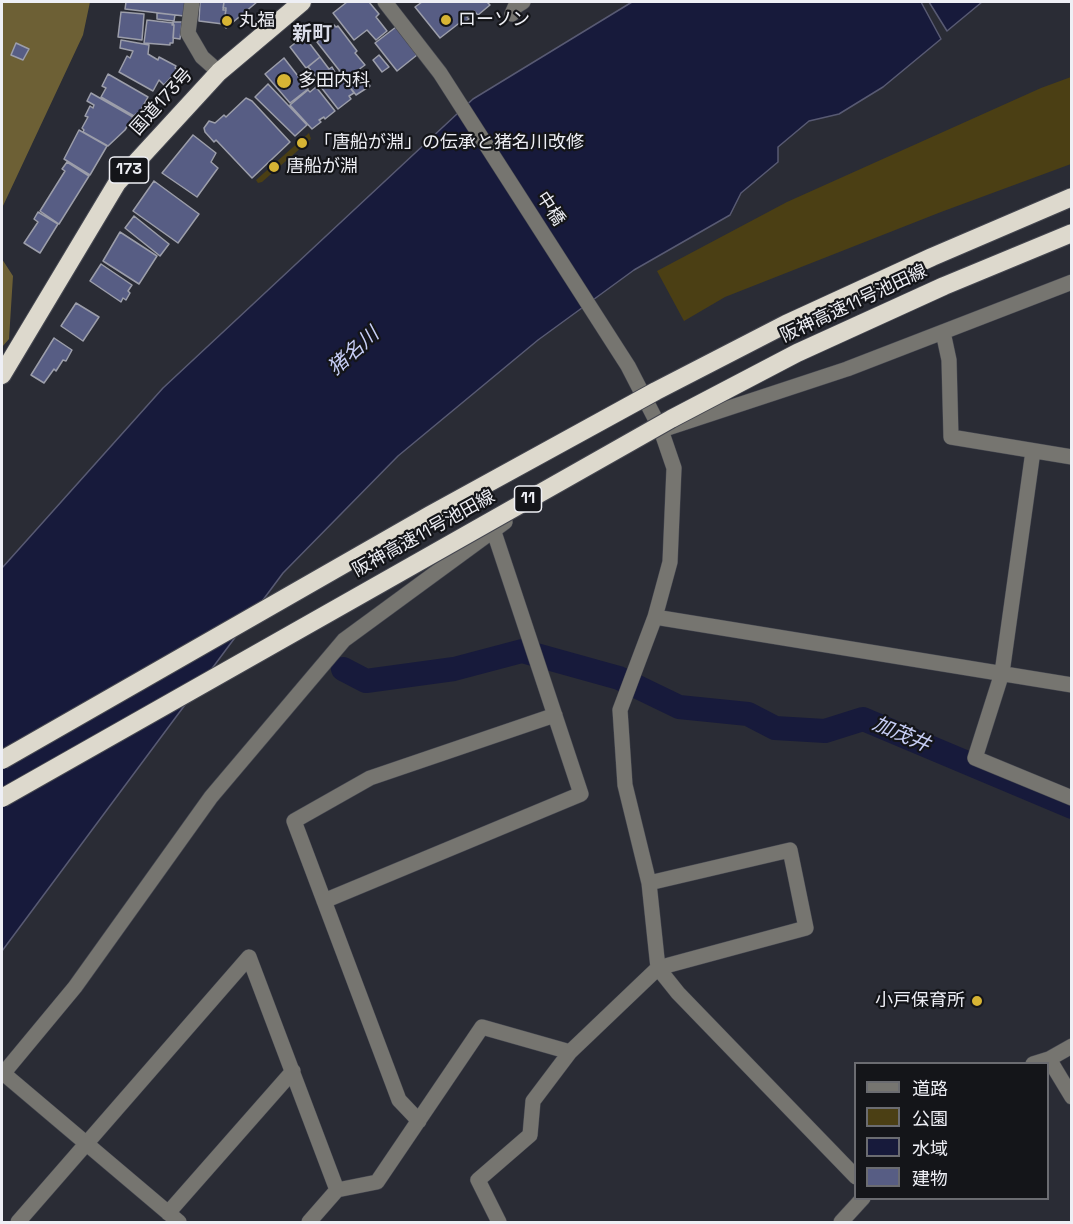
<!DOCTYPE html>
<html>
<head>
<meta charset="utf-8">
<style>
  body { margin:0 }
  #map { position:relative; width:1073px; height:1224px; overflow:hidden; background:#2a2c35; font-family:"Space Grotesk","Noto Sans JP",sans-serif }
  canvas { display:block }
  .frame { position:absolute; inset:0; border:3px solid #eeeff5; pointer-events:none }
  .legend { position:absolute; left:854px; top:1062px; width:195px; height:138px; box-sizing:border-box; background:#141519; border:2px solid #6b6c71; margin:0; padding:8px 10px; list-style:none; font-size:18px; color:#eeeff5 }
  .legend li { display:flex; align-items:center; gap:12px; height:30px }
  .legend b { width:30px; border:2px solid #6b6c71 }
</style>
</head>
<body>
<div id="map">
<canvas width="1073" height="1224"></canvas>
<div class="frame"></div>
<ul class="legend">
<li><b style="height:8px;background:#767570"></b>道路</li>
<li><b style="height:16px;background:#4b3f14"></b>公園</li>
<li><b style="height:16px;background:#171a3b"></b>水域</li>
<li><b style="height:16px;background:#575d84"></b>建物</li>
</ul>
</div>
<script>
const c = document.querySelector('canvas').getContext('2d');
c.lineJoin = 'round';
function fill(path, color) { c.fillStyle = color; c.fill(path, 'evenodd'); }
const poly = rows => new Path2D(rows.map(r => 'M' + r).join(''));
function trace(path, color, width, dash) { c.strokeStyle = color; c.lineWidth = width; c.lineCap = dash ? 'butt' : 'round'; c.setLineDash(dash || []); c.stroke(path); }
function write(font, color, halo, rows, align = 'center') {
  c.font = font + ' "Space Grotesk","Noto Sans JP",sans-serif'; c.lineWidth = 4.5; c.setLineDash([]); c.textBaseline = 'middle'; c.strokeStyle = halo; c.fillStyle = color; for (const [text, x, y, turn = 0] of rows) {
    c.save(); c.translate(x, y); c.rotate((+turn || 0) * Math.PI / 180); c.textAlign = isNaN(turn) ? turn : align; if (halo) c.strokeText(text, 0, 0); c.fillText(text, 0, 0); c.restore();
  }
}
fill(poly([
  [1071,77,1071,164,941,212,725,297,684,321,657,271,787,202,1041,88],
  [309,133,311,139,262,182,258,183,256,180]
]), '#4b3f14');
fill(poly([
  [2,2,90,2,83,35,2,208],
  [2,259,13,276,9,339,2,347]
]), '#6d6035');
const water = poly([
  [632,2,921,2,941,39,883,87,839,114,809,121,778,147,778,162,741,193,730,215,634,270,538,340,398,456,283,573,2,951,2,568,163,388,473,99,632,2],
  [929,2,982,2,947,31,929,2]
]);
fill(water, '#171a3b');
trace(water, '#585a73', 1.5);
trace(poly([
  [343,669,366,681,454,669,522,651,619,678,679,707,748,714,775,728,825,731,863,719,1072,807]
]), '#171a3b', 24);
const building = poly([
  [126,2,185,2,184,16,125,9,126,2],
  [200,2,224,2,223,10,226,10,223,24,199,21,200,2],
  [224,2,257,2,226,28,224,26,226,8,223,8,224,2],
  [347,2,369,2,379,14,376,17,387,31,376,40,367,30,354,40,333,13,347,2],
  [422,2,487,2,490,5,478,15,474,11,467,17,469,19,463,23,462,21,440,38,415,7,422,2],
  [121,12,144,14,142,40,118,37,121,12],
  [157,13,175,15,174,21,157,19,157,13],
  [147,20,173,23,174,25,173,43,170,43,170,45,144,43,147,20],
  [173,22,182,22,180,39,173,38,174,25,172,25,173,22],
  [334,25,336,27,338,26,357,51,355,53,365,65,346,79,317,42,319,40,317,38,334,25],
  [396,27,417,55,397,71,375,43,396,27],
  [304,36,320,57,306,68,290,47,304,36],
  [121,40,149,45,148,54,158,60,159,57,176,66,175,68,178,70,164,85,159,80,153,91,119,72,127,56,130,58,133,51,120,48,121,40],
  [16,43,29,49,23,60,11,55,16,43],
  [379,55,389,67,382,72,373,60,379,55],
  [320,57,329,69,332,67,336,74,339,72,354,93,349,96,351,99,338,109,317,82,319,80,308,67,320,57],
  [284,58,308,89,290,103,265,74,284,58],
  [360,73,370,86,356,95,347,83,360,73],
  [108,74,148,97,138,115,136,114,134,116,101,97,106,88,102,86,108,74],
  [268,84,307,125,295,136,255,97,268,84],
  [316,87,335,111,325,119,324,117,319,120,321,122,312,129,290,105,308,90,310,92,316,87],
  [91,93,133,117,125,130,108,146,83,132,84,130,82,128,88,117,85,116,90,106,93,108,94,105,87,101,91,93],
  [246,98,252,101,290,142,252,178,216,140,214,142,205,132,204,128,209,121,215,123,224,115,226,117,246,98],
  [79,130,107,146,90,175,64,159,79,130],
  [193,135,216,153,211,162,218,168,197,197,162,173,193,135],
  [67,162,89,176,59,224,40,211,65,171,62,169,67,162],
  [154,181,199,214,178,243,133,211,154,181],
  [38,212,58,224,40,253,24,243,38,222,34,219,38,212],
  [134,216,169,244,160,256,125,228,134,216],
  [120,232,157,256,139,284,103,261,120,232],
  [101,264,132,285,128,291,130,293,126,300,123,298,121,302,90,281,101,264],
  [76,303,99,317,83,341,61,326,76,303],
  [54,338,72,350,66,361,63,360,56,371,54,369,44,383,31,375,54,338]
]);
fill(building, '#575d84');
trace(building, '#9c9eaa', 1.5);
const minor = poly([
  [192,2,188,33,202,57,219,72],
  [385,2,440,73,628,366,661,430,674,468,670,562,655,617,620,710,625,785,649,883,658,968,678,993,856,1177],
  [512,14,515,7,523,2],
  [943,332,949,360,951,437,1072,457],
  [665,429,847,369,1072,282],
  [1033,451,1002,673,975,758,1072,798],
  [655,617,1072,685],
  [324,901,581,794,493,529],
  [1049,1059,1072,1097],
  [1033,1064,1049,1059,1072,1046],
  [3,1073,179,1222],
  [2,1075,75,987,211,797,344,640,505,522],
  [419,1121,399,1100,294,821,370,778,555,715],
  [168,1213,293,1071],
  [18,1222,249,957,337,1190],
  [309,1222,337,1190,377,1182,482,1027,570,1052],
  [499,1222,478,1180,530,1135,533,1101,570,1052,658,968,806,928,790,850,649,883],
  [841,1222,863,1198]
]);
const highway = poly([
  [2,375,117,183,219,72,302,2]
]);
trace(minor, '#454750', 16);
trace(highway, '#454750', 20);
trace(minor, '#767570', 15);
trace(highway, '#ddd9cd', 18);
const highwayBridge = poly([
  [2,760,430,515,656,391,786,324,932,257,1072,197],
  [2,798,671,419,797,353,944,286,1072,233]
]);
trace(highwayBridge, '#454750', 20, []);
trace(highwayBridge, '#ddd9cd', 18);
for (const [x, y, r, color] of [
  [446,20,6,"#d7b434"],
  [227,21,6,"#d7b434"],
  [284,81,8,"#d7b434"],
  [302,143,6,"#d7b434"],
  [274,167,6,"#d7b434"],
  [977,1001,6,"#d7b434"]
]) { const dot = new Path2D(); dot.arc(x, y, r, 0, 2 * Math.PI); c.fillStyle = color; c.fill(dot); trace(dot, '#141519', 2); }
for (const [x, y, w] of [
  [129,170,39],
  [528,499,27]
]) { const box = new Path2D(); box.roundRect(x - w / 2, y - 13, w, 26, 4.5); c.fillStyle = '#141519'; c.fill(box); trace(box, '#eeeff5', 1.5); }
write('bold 16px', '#eeeff5', null, [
  ["173",129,170],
  ["11",528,499]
]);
write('18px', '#eeeff5', '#141519', [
  ["ローソン",458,20],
  ["丸福",239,21],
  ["多田内科",298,81],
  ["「唐船が淵」の伝承と猪名川改修",314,143],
  ["唐船が淵",286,167],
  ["小戸保育所",965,1001,"right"]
], 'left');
write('18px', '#eeeff5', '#141519', [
  ["国道173号",162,102,-48],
  ["中橋",550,209,57],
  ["阪神高速11号池田線",854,304,-25],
  ["阪神高速11号池田線",424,534,-29]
]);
write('bold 20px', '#dadce8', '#141519', [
  ["新町",312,35]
]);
write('italic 20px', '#c7cef6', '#141519', [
  ["猪名川",354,352,-42],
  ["加茂井",901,735,23]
]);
</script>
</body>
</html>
